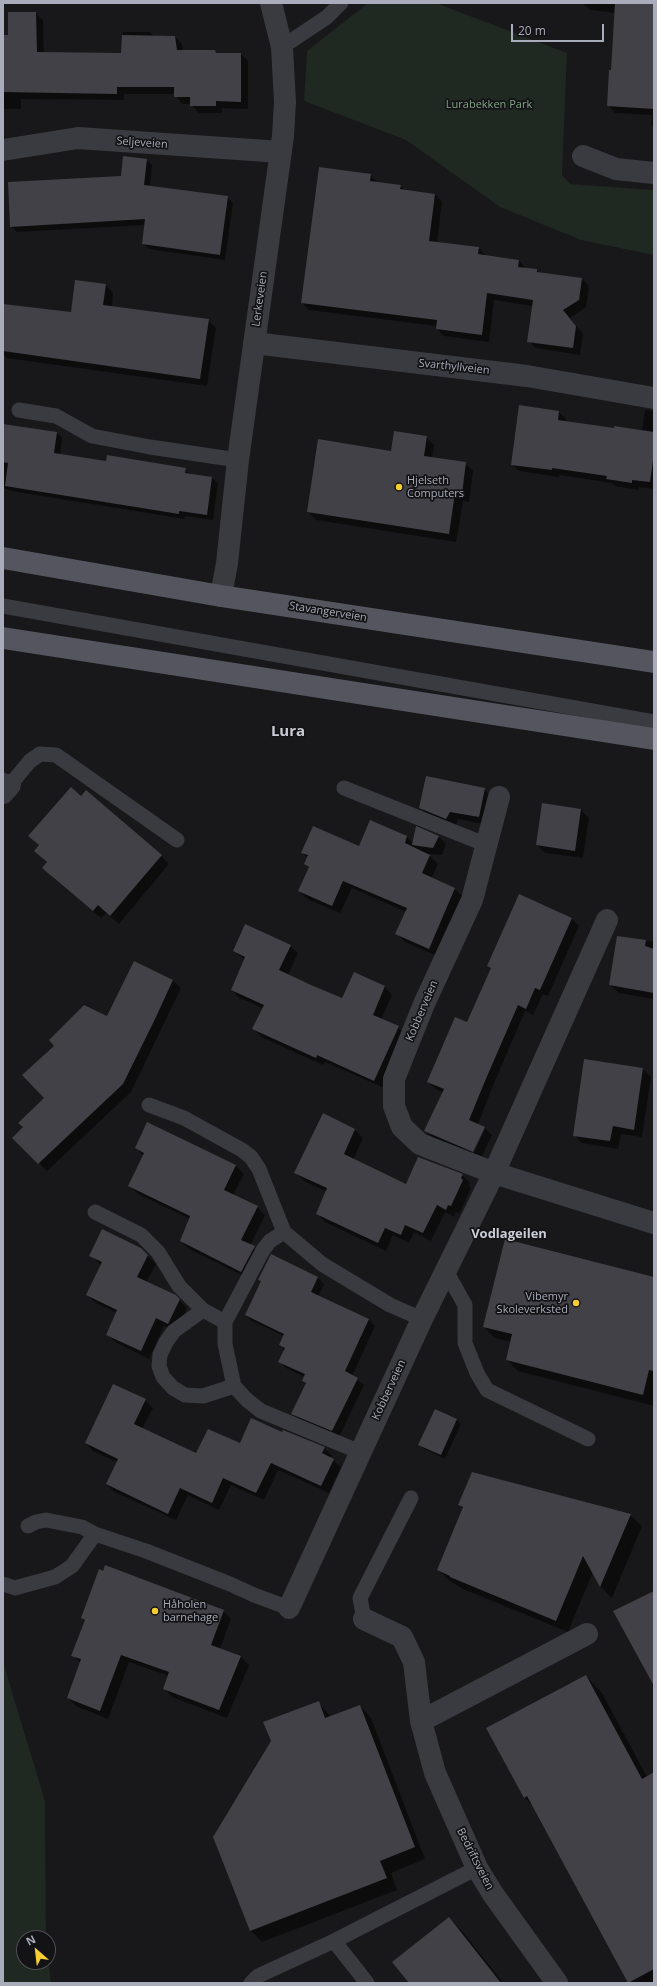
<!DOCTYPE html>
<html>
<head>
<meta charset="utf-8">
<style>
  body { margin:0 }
  #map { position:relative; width:657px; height:1986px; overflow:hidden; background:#18171a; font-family:"Open Sans",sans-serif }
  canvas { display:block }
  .frame { position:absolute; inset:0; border:4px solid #a9acba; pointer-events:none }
  .north { position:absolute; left:16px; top:1930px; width:40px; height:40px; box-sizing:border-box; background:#131215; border:1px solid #4f5057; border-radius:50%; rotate:332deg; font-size:11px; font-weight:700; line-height:16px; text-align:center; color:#a9acba }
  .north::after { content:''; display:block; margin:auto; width:14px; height:18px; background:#f7ce32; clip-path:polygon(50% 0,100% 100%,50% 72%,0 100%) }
  .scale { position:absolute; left:511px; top:24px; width:93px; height:18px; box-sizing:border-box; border:2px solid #a9acba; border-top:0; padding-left:5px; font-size:12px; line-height:14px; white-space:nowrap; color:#a9acba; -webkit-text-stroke:3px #131215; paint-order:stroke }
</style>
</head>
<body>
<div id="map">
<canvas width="657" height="1986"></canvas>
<div class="frame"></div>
<div class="north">N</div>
<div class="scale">20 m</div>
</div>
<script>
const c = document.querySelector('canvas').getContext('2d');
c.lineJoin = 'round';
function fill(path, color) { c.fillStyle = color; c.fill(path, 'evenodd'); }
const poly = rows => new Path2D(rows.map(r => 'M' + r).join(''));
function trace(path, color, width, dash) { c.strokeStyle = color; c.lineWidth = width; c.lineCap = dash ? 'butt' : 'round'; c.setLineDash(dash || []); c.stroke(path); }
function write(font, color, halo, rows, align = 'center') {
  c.font = font + ' "Open Sans",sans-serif'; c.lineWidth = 3.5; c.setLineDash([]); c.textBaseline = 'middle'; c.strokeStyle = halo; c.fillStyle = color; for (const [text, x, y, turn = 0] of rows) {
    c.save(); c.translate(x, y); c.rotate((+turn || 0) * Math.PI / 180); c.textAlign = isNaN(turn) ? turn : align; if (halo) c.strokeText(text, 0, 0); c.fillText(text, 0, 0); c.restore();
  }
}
fill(poly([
  [368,3,436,3,567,53,562,175,570,184,654,190,654,255,581,240,500,207,406,140,304,101,307,51],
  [3,1662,45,1801,46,1938,24,1938,24,1962,48,1962,48,1956,51,1983,3,1983]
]), '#1f2821');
fill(poly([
  [582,3,654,3,654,128,651,125,652,115,615,113,608,105,612,71,616,13,590,10],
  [35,13,43,20,44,53,122,54,123,32,150,32,154,36,175,37,182,44,183,51,215,51,218,54,241,54,248,61,248,109,222,108,222,113,199,113,191,104,182,104,175,94,124,94,124,100,21,99,21,109,3,109,3,57,9,36],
  [146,160,152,165,150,186,227,197,233,203,225,260,149,249,143,243,145,225,17,232,11,226,122,177],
  [370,175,378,183,400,186,405,190,435,194,442,202,437,243,479,248,486,256,519,260,526,269,537,270,540,273,582,279,589,286,586,307,570,318,583,334,580,355,536,348,529,341,533,306,494,300,489,342,444,336,437,329,437,326,309,310,302,303],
  [106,285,113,293,112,307,208,320,216,328,207,386,7,358,3,354,3,323,72,313],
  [645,410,654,411,654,489,639,487,639,490,615,486,612,483,559,475,559,477,519,471,512,464,559,412,566,419,565,422,615,430,642,431],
  [3,425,57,433,62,438,60,455,107,462,185,469,191,475,212,478,218,483,213,520,185,516,184,519,12,491,3,488],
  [426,437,434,445,432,458,465,463,473,471,469,502,463,501,456,542,316,520,308,512,392,452],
  [484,789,492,797,487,825,458,819,455,827,429,816,420,808],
  [581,810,589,818,583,858,545,853,537,845],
  [30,836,161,856,169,864,119,924,106,913,101,918,51,876,48,862,40,846],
  [438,836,446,844,442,855,428,854,438,864,431,879,455,889,463,897,437,956,405,942,397,934,406,912,352,888,340,913,307,899,299,891,309,869,305,864,308,858,302,852,359,847,407,837,413,844],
  [519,896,572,919,579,926,548,996,543,994,533,1015,525,1011,492,1088,478,1124,485,1128,492,1135,481,1158,473,1155,485,1129,483,1129,471,1154,435,1140,425,1131,443,1093,436,1089,428,1082,468,1024,491,969,488,966],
  [618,937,654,942,654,999,619,993,610,985],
  [290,946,298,953,288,975,343,999,355,974,385,987,392,995,381,1020,398,1027,406,1035,382,1087,325,1062,323,1065,261,1037,254,1029,263,1008,239,998,232,990,245,960,234,951],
  [172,980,181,988,131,1092,47,1171,14,1138,24,1127,108,1017],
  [643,1069,651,1077,642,1137,621,1134,618,1149,582,1143,574,1135],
  [323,1115,355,1130,363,1138,353,1160,406,1185,462,1175,470,1183,469,1186,471,1188,459,1214,456,1212,454,1217,445,1212,431,1241,414,1232,409,1243,393,1235,386,1251,325,1222,317,1214,327,1192,304,1181,296,1173],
  [147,1123,236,1166,244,1174,233,1195,257,1207,265,1215,250,1246,262,1255,250,1279,189,1249,181,1241,190,1219,138,1194,130,1186,144,1156,136,1148],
  [141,1249,156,1264,146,1283,175,1296,187,1308,176,1332,164,1326,149,1359,115,1342,107,1334,117,1313,96,1303,87,1295,101,1265,91,1256],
  [272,1256,318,1278,324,1284,318,1297,369,1320,375,1326,352,1376,364,1385,339,1437,299,1420,292,1413,306,1385,303,1381,305,1377,286,1368,279,1361,285,1350,280,1345,284,1336,252,1321,246,1315,261,1282,259,1279],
  [654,1278,654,1406,518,1371,507,1360,511,1342,495,1338,484,1327],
  [145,1400,153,1408,142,1429,197,1454,282,1434,324,1448,332,1456,330,1458,341,1467,329,1493,278,1470,264,1500,231,1485,219,1510,188,1495,176,1520,114,1492,107,1484,117,1462,93,1451,86,1443],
  [435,1410,457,1420,461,1424,445,1459,424,1449,420,1445],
  [459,1505,630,1515,642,1526,612,1598,601,1587,593,1572,568,1632,463,1589,450,1581,438,1570,463,1509],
  [223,1611,231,1619,220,1649,241,1657,249,1665,227,1718,172,1697,164,1688,169,1676,129,1662,108,1719,76,1706,68,1698,81,1663,73,1655,85,1622,82,1618],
  [586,1676,602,1693,647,1777,654,1773,654,1983,628,1982,535,1808,524,1797],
  [318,1702,331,1717,360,1706,371,1718,425,1859,391,1873,397,1890,262,1942,250,1930],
  [449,1918,463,1932,503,1983,410,1983]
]), '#0007');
fill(poly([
  [615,3,654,3,654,109,607,106,609,70,611,70],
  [8,12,36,12,37,52,121,53,122,35,175,36,177,50,215,50,216,53,241,53,241,102,216,101,216,106,190,106,190,97,174,97,174,87,117,87,117,94,3,92,3,35,8,35],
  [123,156,147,159,144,185,228,196,220,255,142,244,145,219,10,227,8,182,121,176],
  [319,167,371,174,370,181,401,185,400,189,435,194,429,241,479,247,478,254,519,260,518,267,537,269,537,272,582,278,579,300,563,310,576,326,573,348,527,342,533,300,487,293,482,335,436,329,437,320,301,303],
  [75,280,106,284,103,305,209,319,200,379,3,351,3,304,71,312],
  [519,405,559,411,558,420,614,428,614,426,654,432,654,453,650,482,632,480,632,483,606,479,607,476,552,468,552,470,511,465],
  [3,424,57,432,54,453,106,461,107,455,186,468,185,473,212,477,207,515,179,511,179,514,5,486,8,463,3,462],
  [394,431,427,436,424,456,466,462,462,494,455,493,449,534,307,512,318,439,391,451],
  [426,776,485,788,479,817,450,812,446,819,419,808],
  [71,787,81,796,86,790,162,855,110,916,98,905,93,911,42,868,47,862,34,851,39,845,28,836],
  [542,803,581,809,575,851,536,845],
  [370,820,407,836,405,843,430,855,422,873,455,888,429,949,395,934,407,908,343,881,332,906,298,891,309,867,304,864,308,855,301,853,313,826,359,846],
  [416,826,439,836,433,848,412,845],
  [519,894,572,918,540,990,535,988,526,1009,518,1005,485,1081,469,1120,485,1127,473,1152,424,1131,444,1089,427,1082,455,1017,467,1022,491,968,487,966],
  [245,924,291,945,279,970,311,985,342,998,354,972,385,986,373,1015,399,1026,374,1081,317,1055,316,1058,252,1029,264,1005,231,990,245,957,233,951],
  [617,936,646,940,645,946,654,949,654,993,609,985],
  [134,961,173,980,155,1019,123,1084,38,1164,12,1138,23,1127,18,1123,44,1098,22,1075,54,1046,49,1040,84,1005,107,1016],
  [584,1059,643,1068,634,1130,613,1126,610,1141,573,1136],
  [323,1113,355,1129,344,1154,406,1184,418,1157,463,1174,461,1178,463,1180,451,1206,448,1205,446,1210,437,1205,423,1233,405,1225,401,1235,385,1228,378,1243,316,1214,327,1188,294,1173],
  [147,1122,236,1165,224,1190,258,1206,241,1240,255,1246,241,1272,180,1241,190,1216,128,1186,144,1153,135,1148],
  [102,1229,141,1248,148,1255,137,1277,176,1295,180,1299,168,1324,156,1318,141,1351,106,1335,117,1310,86,1295,102,1262,89,1256],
  [505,1239,654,1277,654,1371,649,1370,643,1395,506,1360,512,1334,483,1327],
  [271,1254,318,1277,311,1292,369,1319,345,1371,358,1378,332,1431,291,1414,306,1383,302,1381,305,1374,278,1362,285,1348,279,1345,284,1334,245,1315,261,1281,258,1280],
  [113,1384,146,1399,134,1424,196,1453,208,1429,240,1443,251,1418,282,1432,283,1430,325,1447,322,1453,334,1459,321,1486,271,1463,256,1493,223,1478,212,1503,180,1488,168,1514,106,1484,118,1459,85,1443],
  [435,1409,457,1419,441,1455,418,1445],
  [472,1472,631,1514,600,1587,583,1556,556,1621,450,1577,450,1576,437,1570,463,1507,458,1505],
  [105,1565,224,1610,211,1645,241,1656,219,1710,163,1689,169,1672,121,1655,100,1711,67,1698,81,1659,71,1656,85,1620,81,1618,99,1569,103,1571],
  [654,1591,654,1686,613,1611],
  [586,1675,642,1779,654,1772,654,1969,628,1983,527,1796,524,1798,486,1728],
  [319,1701,325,1718,360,1705,415,1847,380,1861,387,1878,250,1931,213,1837,271,1741,263,1722],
  [449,1917,501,1983,409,1983,392,1962]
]), '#424147');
trace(poly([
  [282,47,327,17,341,3],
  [19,410,56,416,92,436,150,447,238,460],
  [3,606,654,722],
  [3,780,10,785,30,761,40,754,56,755,177,840],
  [344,788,487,845],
  [149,1105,184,1118,242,1150,251,1157,259,1169,284,1232,322,1264,390,1305,422,1319],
  [95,1212,141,1235,158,1252,179,1286,203,1310,225,1322],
  [284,1232,270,1241,263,1250,225,1322,225,1344,234,1386,247,1400,261,1411,360,1452],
  [446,1271,465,1305,465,1343,477,1373,487,1390,588,1439],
  [203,1310,174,1331,166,1342,160,1355,159,1366,163,1377,173,1388,185,1395,203,1396,234,1386],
  [28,1526,36,1522,46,1520,82,1527,95,1534,146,1551,230,1584,254,1595,289,1608],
  [3,1584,15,1588,55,1577,72,1566,95,1534],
  [364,1619,360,1598,411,1498],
  [334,1941,367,1983],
  [251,1983,258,1976,334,1941,477,1868]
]), '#3a3a41', 15);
trace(poly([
  [3,150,78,138,281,152],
  [583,156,616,169,654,173],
  [254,343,527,376,654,398],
  [221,596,227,563,238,460,283,136,285,102,282,47,271,3],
  [3,793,10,785],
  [499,797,472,900,424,1004,394,1079,394,1106,402,1127,420,1144,494,1173,654,1223],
  [289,1608,422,1319,494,1173,607,920],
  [364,1619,402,1637,414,1662,421,1721,435,1773,477,1868,493,1894,557,1983],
  [421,1721,587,1634]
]), '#3a3a41', 22);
trace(poly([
  [3,558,221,596,654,662],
  [3,638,654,739]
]), '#54555e', 22);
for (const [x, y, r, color] of [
  [399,487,4,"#f7ce32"],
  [576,1303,4,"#f7ce32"],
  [155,1611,4,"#f7ce32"]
]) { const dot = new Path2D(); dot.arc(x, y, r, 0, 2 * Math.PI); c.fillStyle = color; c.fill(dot); trace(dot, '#131215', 1.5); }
write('11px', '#80a587', '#131215', [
  ["Lurabekken Park",489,105]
]);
write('11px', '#a9acba', '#131215', [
  ["Seljeveien",142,143,4],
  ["Lerkeveien",260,299,-82],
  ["Svarthyllveien",454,367,6],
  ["Stavangerveien",328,612,9],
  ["Kobberveien",422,1011,-67],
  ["Kobberveien",389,1390,-65],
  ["Bedriftsveien",475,1859,63]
]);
write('11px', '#a9acba', '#131215', [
  ["Hjelseth",407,481],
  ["Computers",407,494],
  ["Vibemyr",568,1297,"right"],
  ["Skoleverksted",568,1310,"right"],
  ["Håholen",163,1605],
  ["barnehage",163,1618]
], 'left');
write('bold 13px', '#caccd6', '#131215', [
  ["Vodlageilen",509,1234]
]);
write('bold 15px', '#caccd6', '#131215', [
  ["Lura",288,732]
]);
</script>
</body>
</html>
